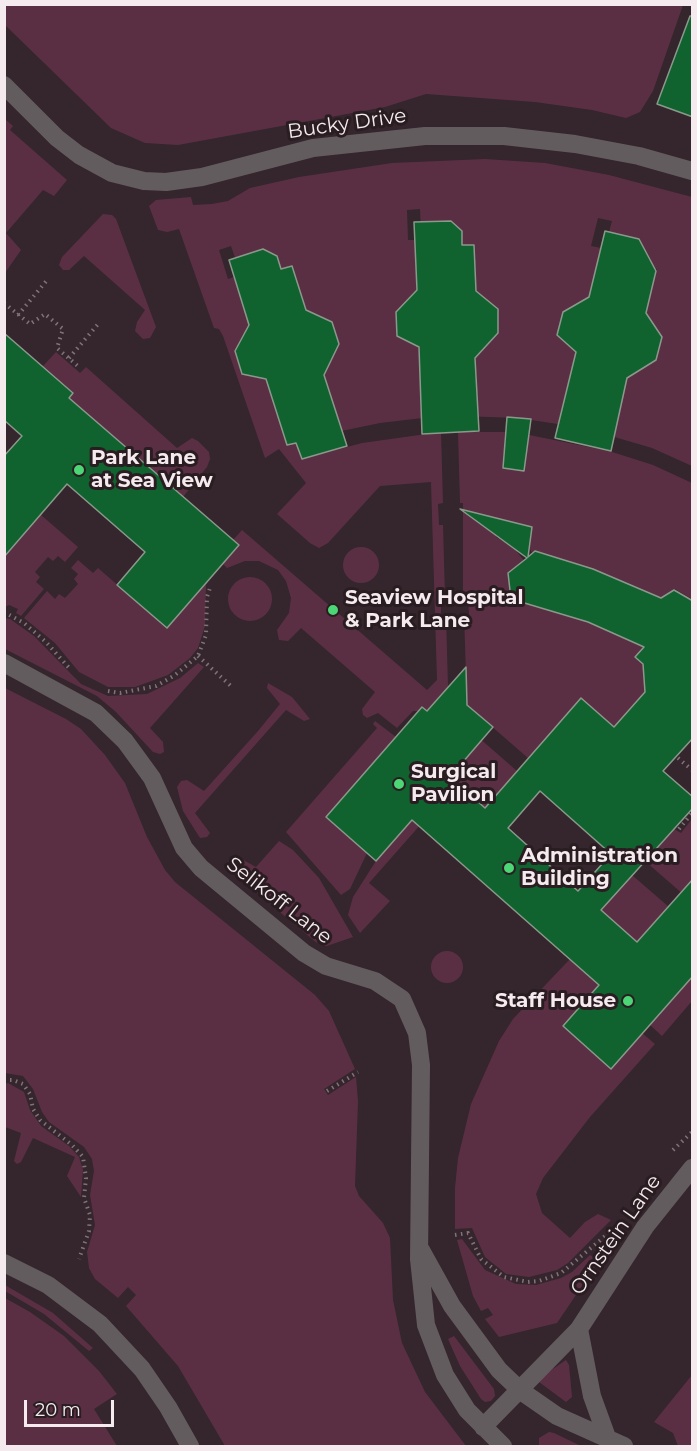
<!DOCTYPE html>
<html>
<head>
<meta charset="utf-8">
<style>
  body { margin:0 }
  #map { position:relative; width:697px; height:1451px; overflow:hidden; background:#34262c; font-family:Montserrat,sans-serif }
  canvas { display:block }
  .frame { position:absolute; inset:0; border:6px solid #f5ebef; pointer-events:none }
  .scale { position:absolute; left:24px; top:1400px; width:90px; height:27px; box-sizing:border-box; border:3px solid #f5ebef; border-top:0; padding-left:8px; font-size:18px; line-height:21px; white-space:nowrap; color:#f5ebef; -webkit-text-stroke:4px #2a1d22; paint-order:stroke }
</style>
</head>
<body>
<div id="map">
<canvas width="697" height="1451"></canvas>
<div class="frame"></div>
<div class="scale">20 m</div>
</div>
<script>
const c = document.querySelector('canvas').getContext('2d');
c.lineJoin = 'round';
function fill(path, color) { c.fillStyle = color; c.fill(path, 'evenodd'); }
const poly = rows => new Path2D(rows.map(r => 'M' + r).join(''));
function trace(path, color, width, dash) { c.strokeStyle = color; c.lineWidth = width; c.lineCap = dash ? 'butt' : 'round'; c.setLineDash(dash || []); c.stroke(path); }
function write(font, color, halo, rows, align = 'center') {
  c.font = font + ' Montserrat,sans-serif'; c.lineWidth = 6; c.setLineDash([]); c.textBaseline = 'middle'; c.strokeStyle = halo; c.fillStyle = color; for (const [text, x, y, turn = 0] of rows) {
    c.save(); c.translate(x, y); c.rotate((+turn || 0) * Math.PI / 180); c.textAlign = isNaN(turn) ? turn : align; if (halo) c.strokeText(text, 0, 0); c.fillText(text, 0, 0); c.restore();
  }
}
fill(poly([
  [4,5,5,4,683,5,653,91,640,112,626,118,592,110,535,102,426,94,385,107,178,145,145,143,111,128,5,25],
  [5,119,13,126,10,130,67,180,54,196,43,190,6,233,21,250,5,273],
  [485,159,545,163,609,175,692,197,692,466,652,448,594,431,630,366,642,369,656,360,644,320,657,269,643,265,607,240,612,221,598,218,591,246,601,248,587,305,579,303,563,312,557,335,576,352,559,419,571,426,518,418,461,416,478,414,475,345,487,345,498,333,498,309,476,297,474,245,462,245,462,231,421,231,420,209,407,210,408,240,415,240,417,299,408,299,396,313,397,336,419,347,422,416,431,417,380,423,327,434,341,428,320,363,332,322,314,314,308,316,292,266,281,269,277,255,263,249,251,253,243,264,238,266,231,246,219,250,228,279,234,277,252,333,243,335,235,351,241,374,266,379,287,445,296,443,302,459,362,443,441,432,443,503,438,504,439,525,443,525,445,597,441,597,441,616,446,616,448,687,427,711,413,711,397,728,378,713,367,718,363,715,362,709,375,692,301,628,288,641,279,640,277,630,289,613,291,598,286,581,278,570,259,561,245,561,227,568,223,564,239,546,233,540,242,530,427,690,437,680,431,482,380,486,328,543,319,548,310,543,277,514,306,483,279,449,265,458,223,336,219,329,214,328,179,229,167,232,158,230,149,206,156,200,191,197,193,205,212,204,228,201,250,188,299,177,392,163],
  [103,214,112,215,116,219,156,327,150,338,143,339,135,331,137,322,145,310,84,256,69,270,63,270,59,265,62,257],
  [56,352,80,373,86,367,177,448,192,438,198,441,209,452,210,459,207,467,183,497,69,398,73,392,43,366],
  [458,432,505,432,503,468,524,471,529,435,609,451,653,465,692,483,692,599,675,589,661,598,593,569,537,552,533,554,529,548,532,527,498,519,496,537,513,547,526,563,508,573,511,599,588,622,644,647,636,657,643,664,645,692,617,730,581,699,528,758,467,705,464,615,469,615,468,597,463,596,463,503,460,503],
  [41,515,78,547,65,562,58,556,53,561,48,557,35,572,40,577,36,582,44,589,21,616,16,613,18,609,9,605,5,607,5,557],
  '343 565a18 18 0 1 1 36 0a18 18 0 1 1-36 0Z',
  [78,560,93,573,98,568,167,628,206,584,205,626,198,648,190,658,168,675,135,687,108,687,79,672,55,643,24,618,47,591,55,599,59,594,65,598,78,584,74,579,78,574,71,568],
  '228 599a22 22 0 1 1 44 0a22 22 0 1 1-44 0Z',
  [5,618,10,619,34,636,81,684,108,696,147,694,180,678,198,663,204,667,150,728,163,742,164,752,160,754,153,752,116,712,97,696,5,649],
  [268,683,292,697,310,719,304,721,286,710,195,813,210,833,207,837,200,838,183,811,177,787,181,781,187,780,204,791,258,731,280,704,267,688],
  [5,688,66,719,81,729,105,755,125,783,147,837,165,870,175,882,315,995,329,1011,355,1069,324,1089,328,1095,356,1077,358,1101,355,1186,359,1196,383,1223,390,1238,393,1300,402,1343,425,1392,466,1446,225,1446,178,1366,126,1306,136,1295,128,1287,118,1298,95,1279,89,1268,87,1252,95,1225,90,1195,94,1171,92,1159,84,1147,49,1122,42,1112,33,1089,23,1076,5,1073],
  [375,721,396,737,326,817,367,853,350,889,341,895,286,832,377,728,373,724],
  [478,737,517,771,485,808,422,823,369,883,390,901,360,933,348,915,353,897,376,861,472,752],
  [692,819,692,902,645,861,674,829,681,833],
  [279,841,293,850,319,878,353,937,327,946,324,946,328,942,322,937,317,943,227,868,229,860,236,856,256,867],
  [632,875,684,920,660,916,563,1026,611,1068,642,1033,655,1044,590,1117,543,1178,536,1194,542,1213,570,1238,585,1222,598,1214,611,1220,568,1263,557,1270,529,1277,506,1274,485,1257,472,1228,455,1229,455,1188,458,1158,471,1104,499,1041,513,1019,570,959,601,910],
  '431 967a16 16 0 1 1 32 0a16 16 0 1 1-32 0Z',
  [692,976,692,1001,662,1036,650,1025],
  [8,1083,24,1092,30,1110,41,1126,69,1146,79,1157,83,1170,81,1197,67,1176,75,1157,33,1138,21,1162,17,1164,14,1161,21,1133,5,1127,5,1084],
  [462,1239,485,1270,516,1284,536,1285,561,1278,572,1272,590,1255,599,1261,557,1323,499,1337,485,1319,493,1315,488,1308,481,1311,473,1296,457,1240],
  [5,1285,53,1313,93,1348,89,1351,44,1314,5,1291],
  [5,1298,30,1312,64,1336,99,1371,117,1394,94,1409,117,1446,5,1446],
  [454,1336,494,1389,495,1396,491,1401,485,1402,481,1399,460,1366,448,1339],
  [566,1360,569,1365,572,1397,566,1402,539,1382,541,1377],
  [692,1375,692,1446,678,1446,673,1433,654,1422],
  [549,1432,554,1433,581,1446,539,1446,539,1438]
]), '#5b2f43');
const building = poly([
  [690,16,693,16,693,117,657,104,690,16],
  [451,221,462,231,462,245,474,245,476,291,498,309,498,333,475,358,479,431,422,434,419,347,397,336,396,312,417,290,414,222,451,221],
  [605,231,639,239,656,271,646,313,662,337,656,360,627,378,611,451,555,438,576,352,557,335,563,312,589,297,605,231],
  [263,249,277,256,281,269,292,266,306,310,332,322,339,344,324,375,347,446,302,459,296,443,287,445,266,379,242,374,235,351,249,325,229,260,263,249],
  [4,333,73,393,69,398,239,545,167,628,117,585,145,552,67,484,4,557,4,456,22,436,4,420,4,333],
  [507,417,531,419,524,471,503,468,507,417],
  [460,509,532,527,528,557,535,551,593,569,661,598,674,590,693,601,693,738,663,771,693,797,693,808,601,910,637,942,693,879,693,976,611,1069,563,1026,599,985,412,820,376,861,326,817,422,707,427,711,466,667,467,705,493,727,450,777,485,808,581,698,614,727,645,692,643,664,635,657,644,647,588,622,511,599,508,573,527,558,460,509],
  [540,791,611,854,578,891,508,828,540,791]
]);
fill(building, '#10632e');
trace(building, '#8b998d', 1.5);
trace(poly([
  [4,303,30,324,45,314,63,329,57,348,79,367],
  [18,315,48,279],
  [69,358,99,323],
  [4,612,24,623,46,642,71,670],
  [198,656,233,688],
  [108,691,120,693,156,686,175,675,198,656,206,635,207,597,211,585],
  [678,758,692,770],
  [679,829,692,813],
  [4,1080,13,1080,23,1084,30,1094,33,1109,40,1120,72,1145,83,1157,86,1178,84,1198,90,1215,89,1231,79,1259],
  [327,1091,358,1072],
  [673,1150,692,1132],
  [455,1235,468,1233,481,1259,504,1277,528,1282,539,1281,561,1273,610,1232]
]), '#807379', 4, [1.5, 4.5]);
trace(poly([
  [4,85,57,138,79,155,112,173,144,181,166,182,202,177,313,148,425,136,504,136,575,144,639,156,692,171],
  [4,663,96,713,125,741,152,778,184,848,201,868,304,953,326,966,375,981,402,999,417,1033,421,1065,419,1259,426,1325,445,1375,467,1410,503,1446],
  [421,1250,452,1306,499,1370,521,1391,557,1416,624,1446],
  [4,1263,48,1285,100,1324,142,1369,168,1407,190,1446],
  [579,1329,592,1396,608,1440],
  [483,1427,579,1329,645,1227,692,1168]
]), '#635c5e', 18);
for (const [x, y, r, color] of [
  [79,470,6,"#4dd676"],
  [333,610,6,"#4dd676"],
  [399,784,6,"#4dd676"],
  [509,868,6,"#4dd676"],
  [628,1001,6,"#4dd676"]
]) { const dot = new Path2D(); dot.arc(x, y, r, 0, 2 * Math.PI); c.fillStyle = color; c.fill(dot); trace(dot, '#2a1d22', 2); }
write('20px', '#f5ebef', '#2a1d22', [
  ["Bucky Drive",347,124,-8],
  ["Selikoff Lane",279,901,38],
  ["Ornstein Lane",616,1235,-55]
]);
write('bold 20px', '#f5ebef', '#2a1d22', [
  ["Park Lane",91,458],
  ["at Sea View",91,481],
  ["Seaview Hospital",345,598],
  ["& Park Lane",345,621],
  ["Surgical",411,772],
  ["Pavilion",411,795],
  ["Administration",521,856],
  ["Building",521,879],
  ["Staff House",616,1001,"right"]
], 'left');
</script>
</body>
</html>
